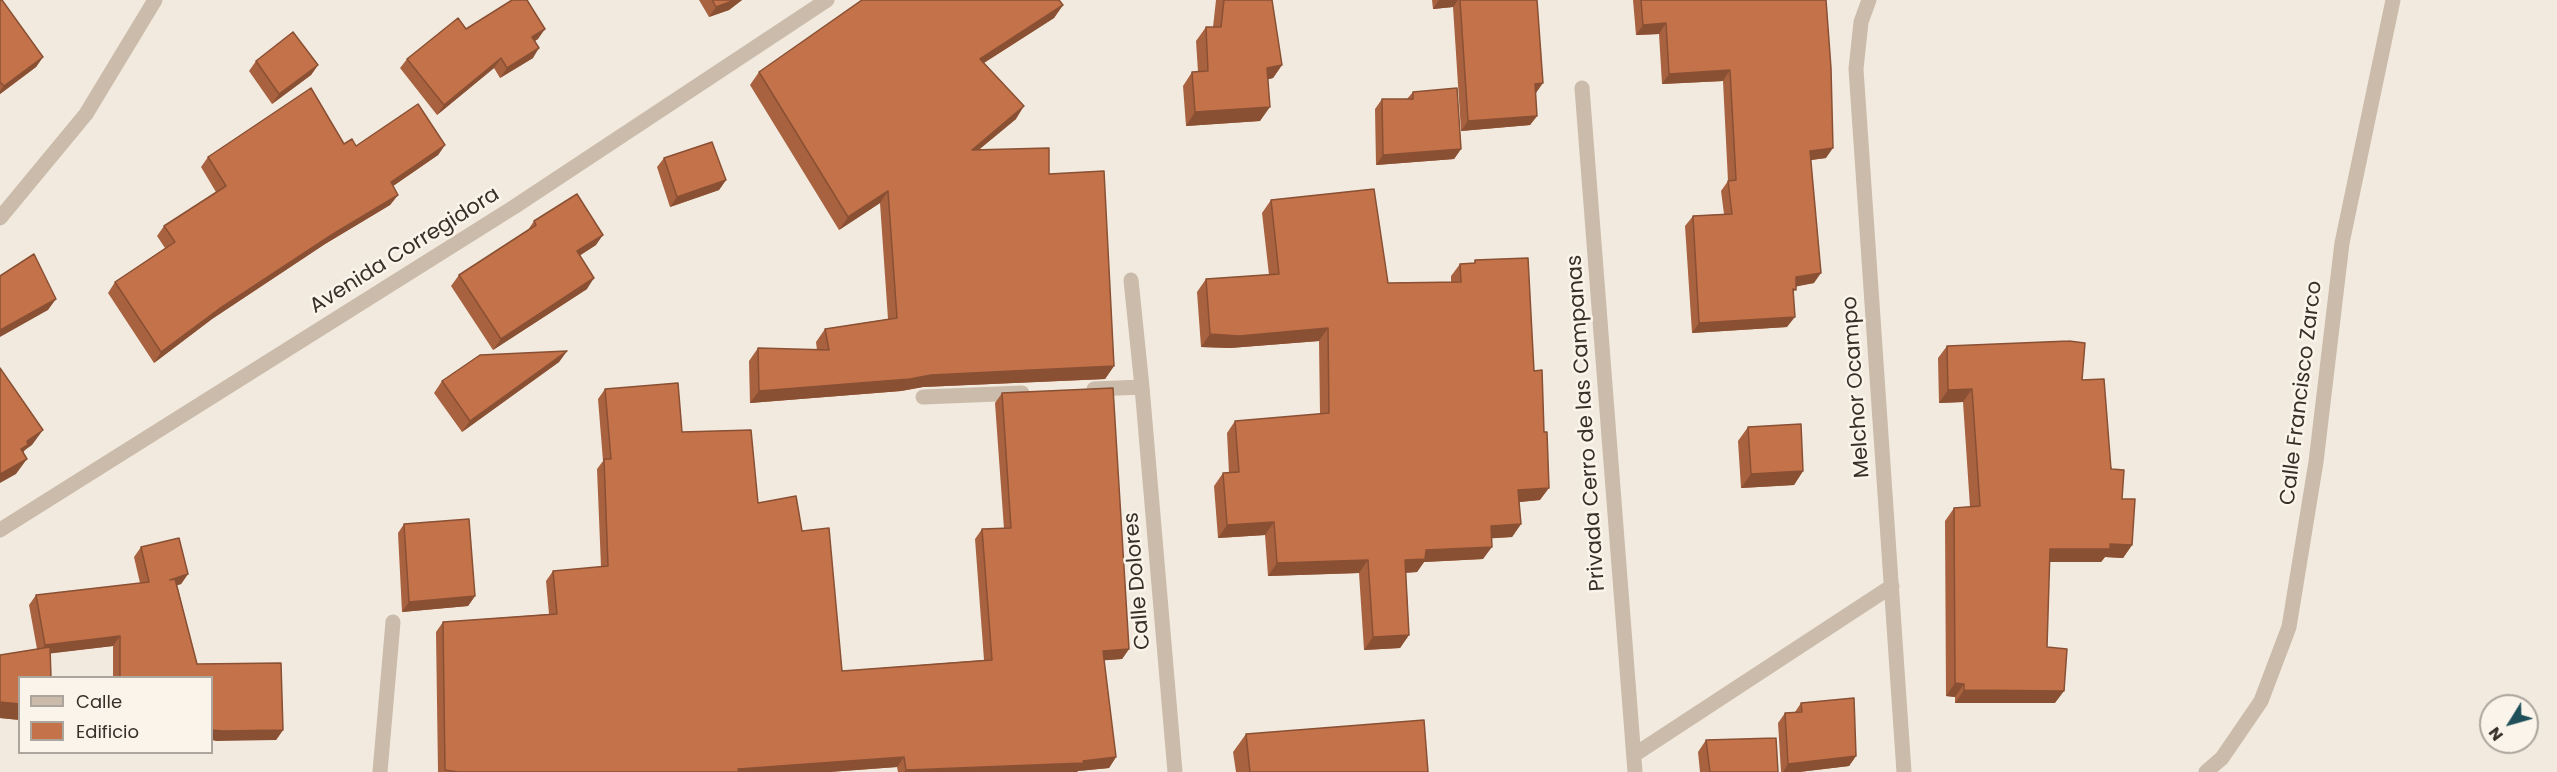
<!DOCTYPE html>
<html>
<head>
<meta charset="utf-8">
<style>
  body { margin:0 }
  #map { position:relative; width:2557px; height:772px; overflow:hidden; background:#f2eade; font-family:Poppins,sans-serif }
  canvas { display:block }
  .legend { position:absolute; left:18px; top:676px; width:195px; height:78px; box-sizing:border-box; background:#faf4ea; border:2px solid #aca59d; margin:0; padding:8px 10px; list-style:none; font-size:18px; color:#382f29 }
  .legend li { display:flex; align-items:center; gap:12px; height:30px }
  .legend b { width:30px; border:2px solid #aca59d }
  .north { position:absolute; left:2479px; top:694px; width:60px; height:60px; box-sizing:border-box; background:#faf4ea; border:2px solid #aca59d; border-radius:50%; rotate:233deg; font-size:16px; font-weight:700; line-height:24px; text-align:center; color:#382f29 }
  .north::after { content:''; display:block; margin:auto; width:21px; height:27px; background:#1f5059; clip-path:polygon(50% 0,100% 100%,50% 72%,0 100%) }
</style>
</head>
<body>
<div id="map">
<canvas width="2557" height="772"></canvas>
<ul class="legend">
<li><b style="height:8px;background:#cabbaa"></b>Calle</li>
<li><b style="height:16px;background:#c4724a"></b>Edificio</li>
</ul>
<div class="north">N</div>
</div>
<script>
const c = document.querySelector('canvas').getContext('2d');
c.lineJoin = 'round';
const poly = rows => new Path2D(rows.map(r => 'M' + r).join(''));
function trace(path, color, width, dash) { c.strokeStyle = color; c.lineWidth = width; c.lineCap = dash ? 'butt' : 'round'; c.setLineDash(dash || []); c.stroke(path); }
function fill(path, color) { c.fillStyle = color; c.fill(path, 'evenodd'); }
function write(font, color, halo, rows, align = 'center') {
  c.font = font + ' Poppins,sans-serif'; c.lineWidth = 5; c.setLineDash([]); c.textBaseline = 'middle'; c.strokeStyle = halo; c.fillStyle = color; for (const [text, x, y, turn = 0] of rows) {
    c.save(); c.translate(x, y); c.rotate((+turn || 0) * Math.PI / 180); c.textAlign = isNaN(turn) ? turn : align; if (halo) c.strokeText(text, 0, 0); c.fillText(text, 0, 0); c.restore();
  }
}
trace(poly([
  [380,772,393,622]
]), '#cabbaa', 15);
trace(poly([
  [1869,0,1861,22,1856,69,1904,772],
  [1582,88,1635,772],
  [0,218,86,114,155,0],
  [1131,280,1142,387,1175,772],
  [1094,389,1142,387],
  [923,397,1022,393],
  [0,530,514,207,827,0],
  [1634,755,1892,586],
  [2206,772,2222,758,2261,701,2289,627,2316,462,2342,243,2393,0]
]), '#cabbaa', 15);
fill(poly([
  [0,0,43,57,36,67,0,94],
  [699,0,742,0,729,10,709,17],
  [1216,0,1272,0,1282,65,1273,78,1268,79,1260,121,1186,126,1183,86,1192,72,1198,72,1196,41,1206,27,1213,27],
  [1432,0,1537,0,1536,93,1535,93,1537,116,1530,125,1461,131,1453,7,1433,9],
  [1633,0,1826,0,1826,158,1811,160,1814,283,1796,286,1793,294,1787,327,1692,333,1685,226,1693,216,1724,214,1721,191,1728,181,1723,81,1662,84,1659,34,1636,35],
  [1063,5,1054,18,984,63,1016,119,978,150,1049,174,1114,366,1105,379,923,387,901,391,750,403,749,361,758,348,817,350,816,342,825,329,888,319,880,203,839,230,750,85,759,72],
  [466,29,538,39,535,41,533,58,500,78,494,68,437,115,400,68,407,59],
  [256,61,318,65,311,75,272,104,249,71],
  [1413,92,1461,149,1454,159,1376,165,1375,109,1382,99,1407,99],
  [344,144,356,146,445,145,438,155,393,186,398,195,390,205,325,244,212,319,154,363,108,293,115,282,165,248,157,236,164,226,216,192,201,167,208,157],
  [664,158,726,180,719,190,670,207,657,167],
  [1271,200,1388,283,1451,282,1451,276,1460,264,1474,263,1475,260,1540,500,1519,502,1521,524,1512,537,1492,538,1483,559,1424,562,1417,572,1406,573,1409,635,1400,648,1364,650,1359,573,1268,576,1265,535,1218,538,1214,486,1223,473,1229,473,1227,433,1235,421,1320,414,1319,341,1230,348,1201,347,1197,292,1206,279,1269,275,1262,213],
  [534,221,596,245,580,255,587,289,493,350,451,286,459,275,528,230],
  [1947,346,2082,380,2122,499,2132,545,2123,558,2105,557,2101,562,2049,562,2047,647,2055,703,1955,703,1955,697,1946,696,1945,521,1954,508,1970,507,1963,402,1939,403,1938,358],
  [567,351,559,362,462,432,434,393,442,381],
  [605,389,682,432,758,503,802,531,842,671,984,660,975,539,982,529,1004,529,995,403,1002,393,1129,649,1122,659,1104,660,1116,757,1109,768,1078,771,1077,772,898,772,897,767,829,772,438,772,436,632,443,622,549,614,546,581,553,571,601,567,597,469,603,461,598,399],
  [1748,427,1803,471,1794,485,1741,488,1738,441],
  [404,524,475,596,468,606,402,612,398,533],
  [179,538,188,574,181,584,177,585,197,664,281,663,283,730,276,740,212,740,212,678,113,678,113,646,50,653,51,678,20,678,20,720,0,718,0,655,37,649,29,605,36,595,140,583,134,557,141,547],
  [1801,703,1856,756,1849,766,1799,772,1781,772,1778,723,1785,713,1795,712],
  [1246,734,1428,772,1236,772,1233,752],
  [1706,740,1778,772,1700,772,1698,752]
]), '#a96240');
fill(poly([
  [735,0,742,0,729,10,709,17,716,7],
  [1439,0,1458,0,1453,7,1433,9],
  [1063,5,1054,18,971,71,980,59],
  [1666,23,1659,34,1636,35,1643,25],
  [545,29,538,39,525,46,532,37],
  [539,48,533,58,500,78,507,68],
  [43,57,36,67,0,94,0,91,4,86],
  [501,58,494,68,437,115,444,105],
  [318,65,311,75,272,104,279,94],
  [1282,65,1273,78,1258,82,1267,68],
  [1730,70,1723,81,1662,84,1669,74],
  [1543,83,1536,93,1528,94,1535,84],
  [1024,106,1016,119,963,163,972,150],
  [1270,107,1260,121,1186,126,1195,112],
  [1537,116,1530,125,1461,131,1468,121],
  [445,145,438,155,383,193,391,182],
  [1833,148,1826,158,1803,161,1810,151],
  [1461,149,1454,159,1376,165,1383,155],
  [726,180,719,190,670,207,677,197],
  [888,191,880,203,839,230,848,217],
  [398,195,390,205,325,244,212,319,154,363,161,352,219,309,333,234],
  [603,235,596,245,570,262,577,251],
  [1821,273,1814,283,1789,288,1796,277],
  [594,278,587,289,493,350,501,339],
  [56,299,48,310,0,337,0,330],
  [1795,317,1787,327,1692,333,1699,323],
  [1328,328,1319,341,1230,348,1201,347,1210,334],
  [567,351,559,362,462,432,470,421],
  [1114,366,1105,379,923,387,901,391,750,403,759,391,931,375],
  [1972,389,1963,402,1939,403,1948,390],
  [43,430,32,445,25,450,18,460,11,464,27,441],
  [27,459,16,474,0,483,0,474],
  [1803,471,1794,485,1741,488,1751,474],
  [1549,488,1540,500,1509,503,1518,490],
  [1274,522,1265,535,1218,538,1227,525],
  [1521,524,1512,537,1482,539,1491,526],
  [2110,544,2132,545,2123,558,2105,557,2101,562,2041,562,2050,549],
  [1492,547,1483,559,1424,562,1417,572,1396,573,1405,560,1426,550],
  [1368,560,1359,573,1268,576,1277,563],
  [188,574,181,584,163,590,170,580],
  [475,596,468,606,402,612,409,602],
  [1409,635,1400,648,1364,650,1373,637],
  [120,636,113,646,38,655,45,645],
  [1129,649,1122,659,1095,661,1103,651],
  [1955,683,1964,684,1955,697,1946,696],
  [1964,690,2064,691,2055,703,1955,703],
  [0,702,20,704,20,720,0,718],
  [212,730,283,730,276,740,216,741,212,740],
  [1856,756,1849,766,1799,772,1783,772,1788,764],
  [904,757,897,767,829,772,736,772,738,769],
  [1116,757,1109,768,1078,771,1077,772,904,772,906,770,1083,761]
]), '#895034');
const building = poly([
  [0,0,2,0,43,57,4,86,0,82,0,0],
  [512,0,527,0,545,29,532,37,539,48,507,68,501,58,444,105,407,59,458,18,466,29,512,0],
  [712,0,735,0,716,7,712,0],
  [862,0,1059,0,1063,5,980,59,1024,106,972,150,1049,148,1049,174,1104,171,1114,366,931,375,910,379,759,391,758,348,829,350,825,329,897,318,888,191,848,217,759,72,862,0],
  [1224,0,1272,0,1282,65,1267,68,1270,107,1195,112,1192,72,1208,71,1206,27,1221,27,1224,0],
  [1460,0,1537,0,1543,83,1535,84,1537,116,1468,121,1460,0],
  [1641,0,1826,0,1831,68,1833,148,1810,151,1821,273,1796,277,1796,290,1793,289,1795,317,1699,323,1693,216,1732,214,1728,181,1736,180,1730,70,1669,74,1666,23,1643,25,1641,0],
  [293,32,318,65,279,94,256,61,293,32],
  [311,88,344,144,352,139,356,146,418,104,445,145,391,182,398,195,333,234,219,309,161,352,115,282,175,242,164,226,226,186,208,157,311,88],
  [1457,88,1461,149,1383,155,1382,99,1413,99,1413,92,1457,88],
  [712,142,726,180,677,197,664,158,712,142],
  [1374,189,1388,283,1461,282,1460,264,1475,263,1475,260,1528,258,1534,371,1542,370,1544,432,1547,432,1549,488,1518,490,1521,524,1491,526,1492,547,1426,550,1425,559,1405,560,1409,635,1373,637,1368,560,1277,563,1274,522,1227,525,1223,473,1239,472,1235,421,1329,413,1328,328,1239,336,1210,334,1206,279,1279,274,1271,200,1374,189],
  [577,194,603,235,577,251,594,278,501,339,459,275,536,225,534,221,577,194],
  [34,254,56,299,0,330,0,276,34,254],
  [2069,341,2085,343,2082,380,2104,379,2111,469,2124,470,2122,499,2135,499,2132,545,2110,544,2110,549,2050,549,2047,647,2067,649,2064,691,1964,690,1964,684,1955,683,1954,508,1980,506,1972,389,1948,390,1947,346,2069,341],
  [567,351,470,421,442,381,480,355,567,351],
  [0,368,43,430,27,441,28,445,21,449,27,459,0,474,0,368],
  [678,383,682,432,751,430,758,503,796,496,802,531,829,528,842,671,992,660,982,529,1011,528,1002,393,1113,388,1129,649,1103,651,1116,757,1083,761,1084,763,906,770,904,757,738,769,739,772,458,772,445,770,443,622,557,614,553,571,608,566,604,459,611,459,605,389,678,383],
  [1801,424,1803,471,1751,474,1748,427,1801,424],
  [469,519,475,596,409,602,404,524,469,519],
  [179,538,188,574,170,580,175,579,197,664,281,663,283,730,223,731,212,730,212,678,120,678,120,636,45,645,36,595,149,582,141,547,179,538],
  [50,647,51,678,20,678,20,704,0,702,0,655,50,647],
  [1854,698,1856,756,1788,764,1785,713,1802,712,1801,703,1854,698],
  [1424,720,1428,772,1250,772,1246,734,1424,720],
  [1776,738,1778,772,1710,772,1706,740,1776,738]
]);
fill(building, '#c4724a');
trace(building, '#895034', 1.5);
write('21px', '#382f29', '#faf4ea', [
  ["Avenida Corregidora",405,251,-32],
  ["Melchor Ocampo",1857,387,-94],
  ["Calle Francisco Zarco",2302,393,-83],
  ["Privada Cerro de las Campanas",1587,423,-94],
  ["Calle Dolores",1138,581,-95]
]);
</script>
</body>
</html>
